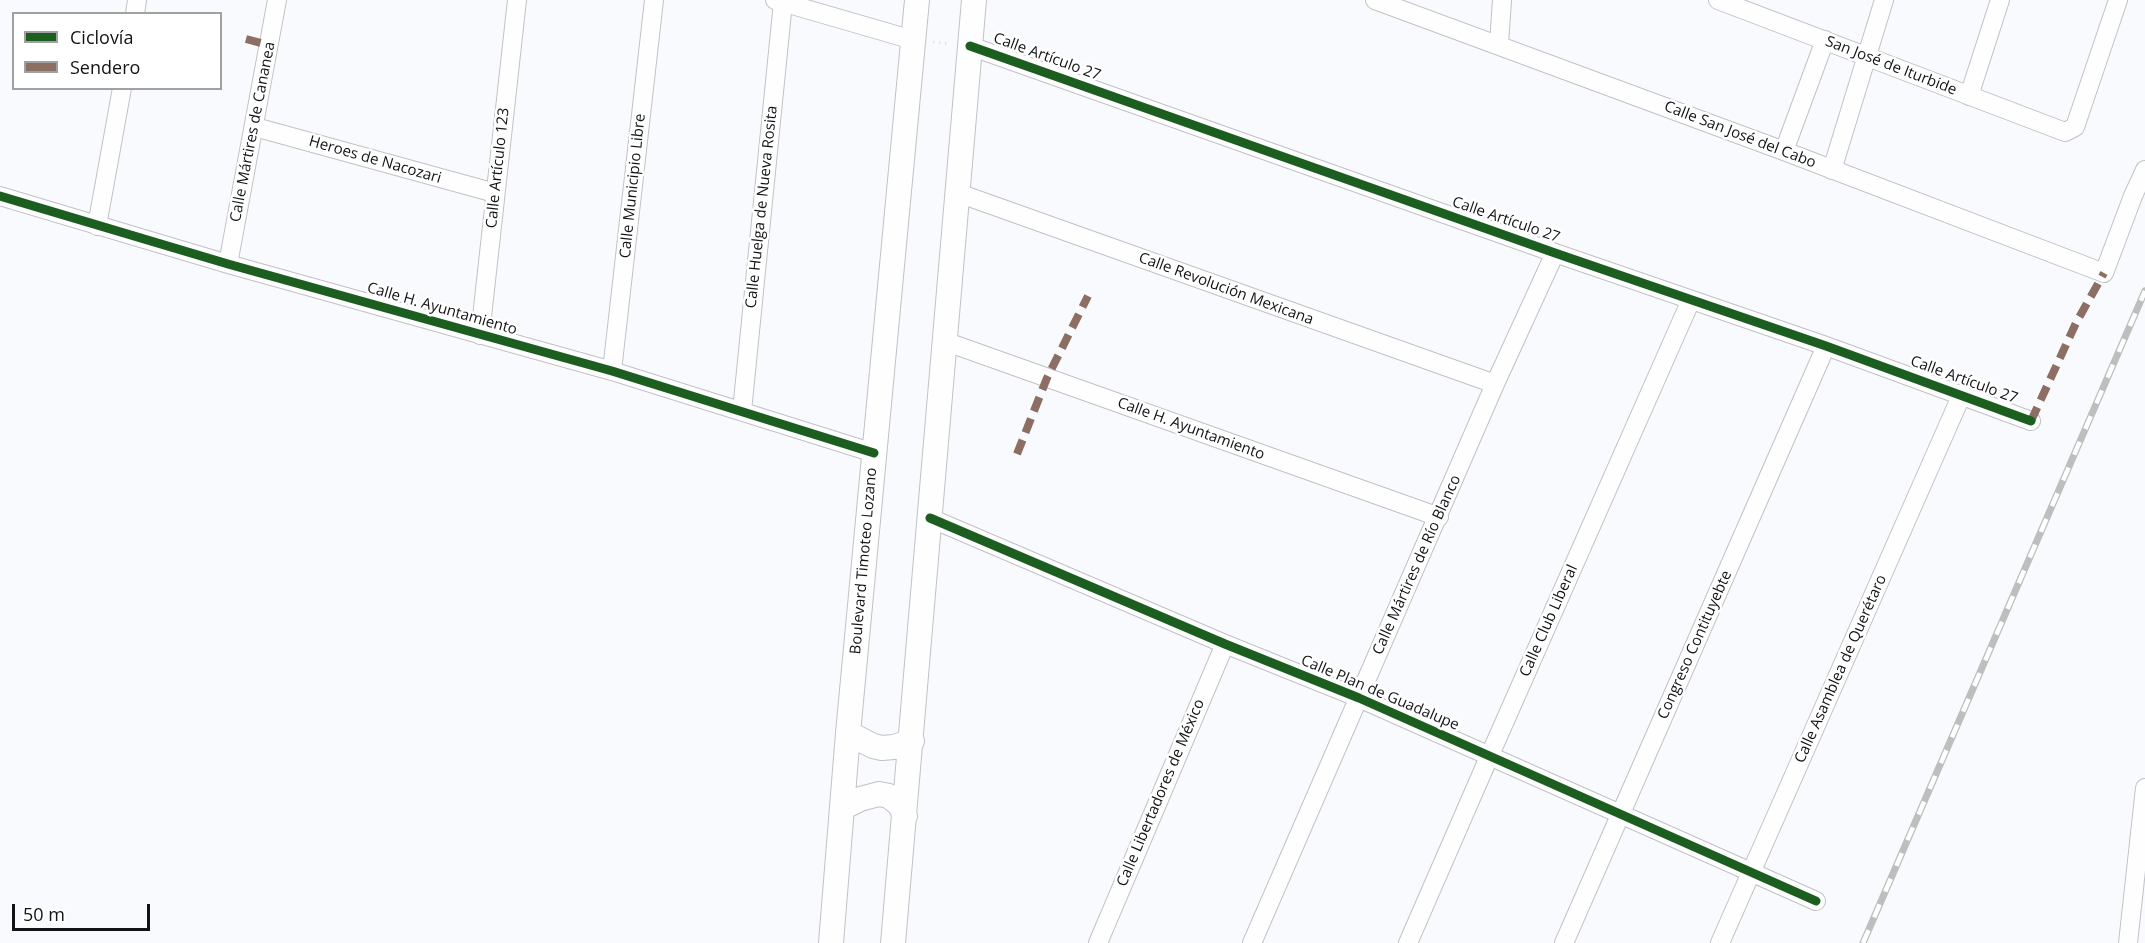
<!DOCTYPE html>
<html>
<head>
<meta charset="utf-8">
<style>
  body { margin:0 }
  #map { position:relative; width:2145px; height:943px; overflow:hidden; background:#f8fafd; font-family:"Open Sans",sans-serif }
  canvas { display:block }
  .legend { position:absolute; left:12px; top:12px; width:210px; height:78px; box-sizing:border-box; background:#fff; border:2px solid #a0a1a1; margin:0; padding:8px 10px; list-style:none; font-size:18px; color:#121315 }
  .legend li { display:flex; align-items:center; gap:12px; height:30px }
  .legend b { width:30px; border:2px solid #a0a1a1 }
  .scale { position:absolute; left:12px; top:904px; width:138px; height:27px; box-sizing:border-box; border:3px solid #121315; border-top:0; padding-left:8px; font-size:18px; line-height:21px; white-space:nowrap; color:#121315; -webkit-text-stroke:4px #fff; paint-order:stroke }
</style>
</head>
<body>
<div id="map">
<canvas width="2145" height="943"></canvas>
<ul class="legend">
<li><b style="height:8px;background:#1b5e20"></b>Ciclovía</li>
<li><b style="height:8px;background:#8d6e63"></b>Sendero</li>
</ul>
<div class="scale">50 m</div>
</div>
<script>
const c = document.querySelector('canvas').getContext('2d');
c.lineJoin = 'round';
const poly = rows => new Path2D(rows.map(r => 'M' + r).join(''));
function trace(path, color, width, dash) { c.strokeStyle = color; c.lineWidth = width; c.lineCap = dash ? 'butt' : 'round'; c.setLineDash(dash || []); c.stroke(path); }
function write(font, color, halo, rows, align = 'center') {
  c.font = font + ' "Open Sans",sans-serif'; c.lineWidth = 5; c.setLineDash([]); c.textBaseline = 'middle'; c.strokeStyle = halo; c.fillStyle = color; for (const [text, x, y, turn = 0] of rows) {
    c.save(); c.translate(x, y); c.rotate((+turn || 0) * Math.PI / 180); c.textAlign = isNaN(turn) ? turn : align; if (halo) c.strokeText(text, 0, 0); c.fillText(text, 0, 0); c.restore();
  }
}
const street = poly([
  [775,0,913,40],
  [1375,0,1784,151,2104,273,2133,196,2145,170],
  [1718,0,2065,132,2075,127,2118,0],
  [135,14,137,0],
  [1499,44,1502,0],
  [970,46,1555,253,1826,346,2031,421],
  [1969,96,2000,0],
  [255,127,495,193],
  [1784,151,1825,40],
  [1832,170,1884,0],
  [958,193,1495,384],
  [0,196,228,264,612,371,874,453],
  [97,226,122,88],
  [228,264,277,0],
  [480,335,517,0],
  [944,341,1439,517],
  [612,371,654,0],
  [742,411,783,2],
  [930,518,1225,644,1359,698,1816,901],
  [1098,943,1225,644],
  [1252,943,1495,384,1555,253],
  [1408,943,1489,757,1691,300],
  [1564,943,1826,346],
  [1720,943,1962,394],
  [2128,943,2145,788]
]);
const secondary = poly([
  [848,733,873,746,882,748,894,747,912,741],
  [842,808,860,799,879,794,889,796,900,805,905,816],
  [831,943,848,733,917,0],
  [893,943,974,0]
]);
trace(street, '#c0c2c5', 20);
trace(secondary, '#c0c2c5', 26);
trace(poly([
  [933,42,951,44]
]), '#e4e4e4', 3, [1.5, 4.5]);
trace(street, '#fefeff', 18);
trace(secondary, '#fefeff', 24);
const rail = poly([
  [1863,943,2145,291]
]);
trace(rail, '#bebebf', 7);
trace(rail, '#fff', 4.5, [14]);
trace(poly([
  [246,39,269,45],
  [2031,421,2076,323,2104,273],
  [1017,454,1047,378,1088,296]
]), '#8d6e63', 8, [15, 8]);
trace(poly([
  [970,46,1555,253,1826,346,2031,421],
  [0,196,228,264,612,371,874,453],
  [930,518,1225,644,1359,698,1816,901]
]), '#1b5e20', 9);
write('15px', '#121315', '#fff', [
  ["Calle Artículo 27",1047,57,20],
  ["San José de Iturbide",1891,66,21],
  ["Calle Mártires de Cananea",253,132,-79],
  ["Calle San José del Cabo",1740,135,21],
  ["Heroes de Nacozari",375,160,16],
  ["Calle Artículo 123",498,168,-84],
  ["Calle Municipio Libre",633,186,-84],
  ["Calle Huelga de Nueva Rosita",762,207,-84],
  ["Calle Artículo 27",1506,220,19],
  ["Calle Revolución Mexicana",1226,289,20],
  ["Calle H. Ayuntamiento",442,309,16],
  ["Calle Artículo 27",1964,380,20],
  ["Calle H. Ayuntamiento",1191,429,20],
  ["Boulevard Timoteo Lozano",864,561,-85],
  ["Calle Mártires de Río Blanco",1417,565,-66],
  ["Calle Club Liberal",1549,621,-66],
  ["Congreso Contituyebte",1695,645,-66],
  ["Calle Asamblea de Querétaro",1841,669,-66],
  ["Calle Plan de Guadalupe",1380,693,23],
  ["Calle Libertadores de México",1161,793,-67]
]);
</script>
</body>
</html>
